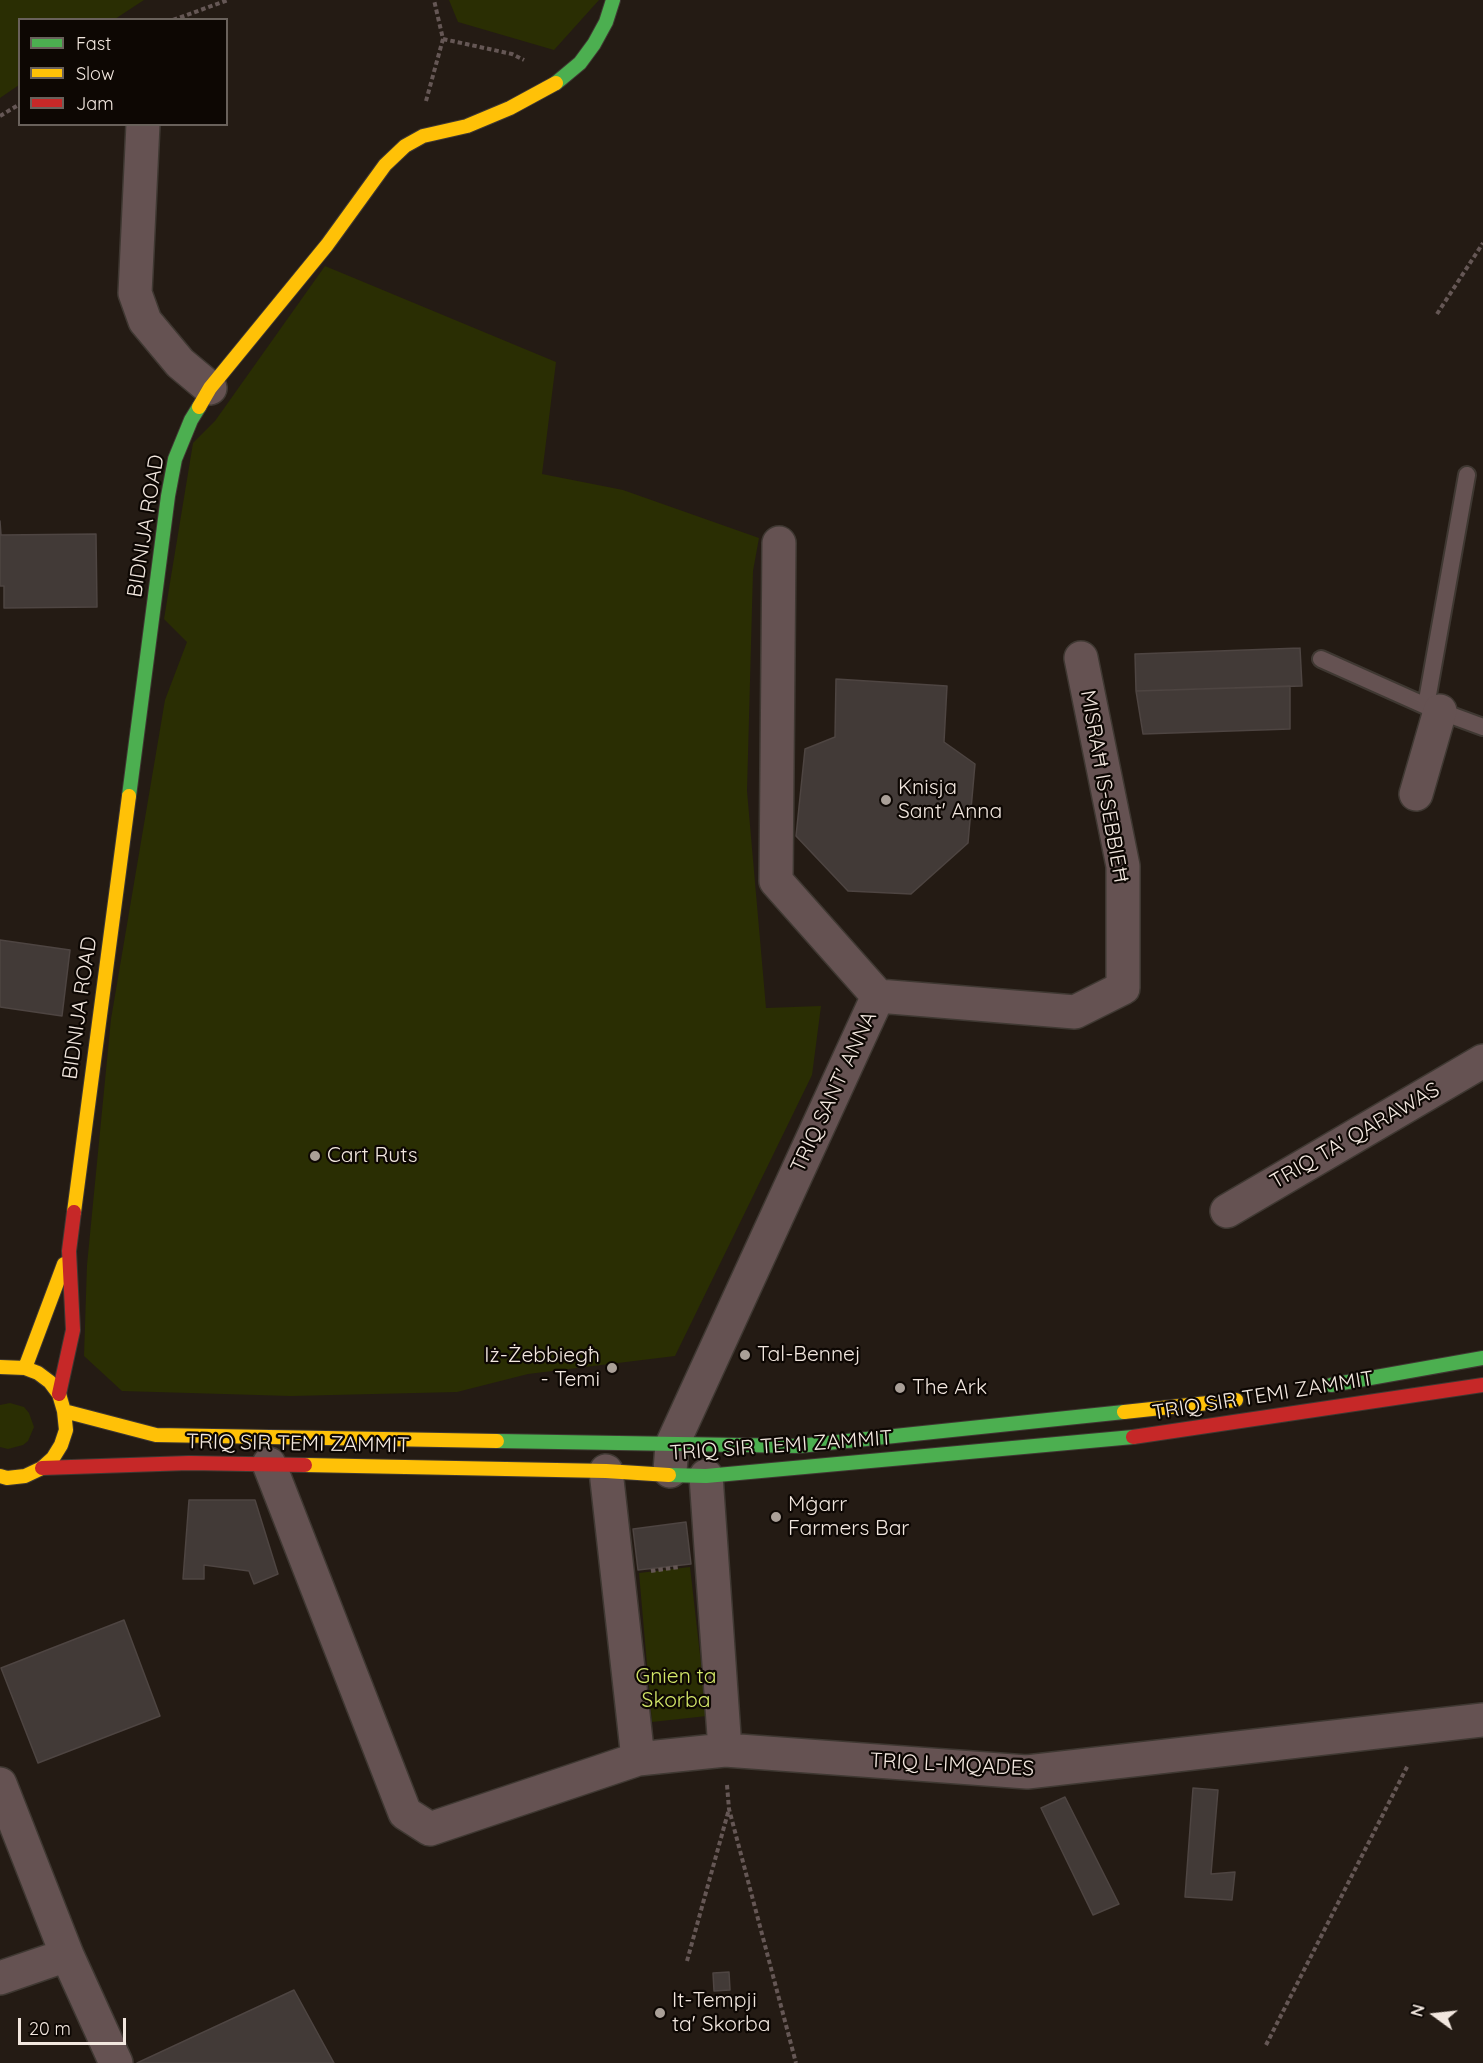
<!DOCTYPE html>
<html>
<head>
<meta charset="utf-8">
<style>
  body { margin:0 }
  #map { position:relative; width:1483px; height:2063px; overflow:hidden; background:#241b14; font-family:Quicksand,sans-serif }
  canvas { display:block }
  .legend { position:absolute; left:18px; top:18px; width:210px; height:108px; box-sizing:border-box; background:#0d0703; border:2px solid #69615b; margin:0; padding:8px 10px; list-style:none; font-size:18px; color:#f2e7df }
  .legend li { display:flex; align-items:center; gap:12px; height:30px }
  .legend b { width:30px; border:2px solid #69615b }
  .north { position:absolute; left:1405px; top:1985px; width:60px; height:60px; -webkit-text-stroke:4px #0d0703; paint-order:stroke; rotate:285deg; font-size:16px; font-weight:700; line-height:24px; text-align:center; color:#f2e7df }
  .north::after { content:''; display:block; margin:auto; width:21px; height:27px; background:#f2e7df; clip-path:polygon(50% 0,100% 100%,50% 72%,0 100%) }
  .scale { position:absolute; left:18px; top:2018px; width:108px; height:27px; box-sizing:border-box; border:3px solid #f2e7df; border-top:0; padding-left:8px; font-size:18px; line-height:21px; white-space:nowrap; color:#f2e7df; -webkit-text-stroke:4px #0d0703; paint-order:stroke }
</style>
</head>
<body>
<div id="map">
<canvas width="1483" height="2063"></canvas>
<ul class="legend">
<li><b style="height:8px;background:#4caf50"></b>Fast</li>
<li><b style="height:8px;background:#ffc107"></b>Slow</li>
<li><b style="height:8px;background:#c62828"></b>Jam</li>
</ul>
<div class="north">N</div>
<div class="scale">20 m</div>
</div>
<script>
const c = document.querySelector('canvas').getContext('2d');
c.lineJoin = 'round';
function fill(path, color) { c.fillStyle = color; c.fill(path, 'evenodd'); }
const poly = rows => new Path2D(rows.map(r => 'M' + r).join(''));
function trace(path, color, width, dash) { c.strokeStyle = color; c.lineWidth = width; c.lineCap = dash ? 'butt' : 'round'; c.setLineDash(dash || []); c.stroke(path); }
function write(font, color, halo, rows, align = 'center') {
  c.font = font + ' Quicksand,sans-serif'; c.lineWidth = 4.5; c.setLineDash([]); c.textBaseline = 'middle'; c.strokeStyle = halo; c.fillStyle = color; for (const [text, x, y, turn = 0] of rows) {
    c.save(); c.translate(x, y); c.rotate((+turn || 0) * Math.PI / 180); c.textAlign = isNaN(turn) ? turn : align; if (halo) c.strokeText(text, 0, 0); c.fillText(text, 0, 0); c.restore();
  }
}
fill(poly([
  [0,0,144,0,115,19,20,20,19,85,0,98],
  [449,0,599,0,554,50,458,22],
  [325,266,556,362,542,474,623,490,759,538,753,571,747,791,766,1008,821,1006,812,1075,675,1356,528,1374,457,1392,291,1396,122,1391,84,1356,87,1265,111,1019,165,700,187,642,164,619,193,443,215,421],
  [10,1403,24,1407,29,1413,34,1427,28,1441,23,1445,8,1449,0,1447,0,1405],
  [690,1567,707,1716,652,1722,639,1573]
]), '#2a2e03');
const building = poly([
  [0,521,1,535,96,534,97,607,4,608,4,586,0,586,0,521],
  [1300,648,1302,686,1136,691,1135,654,1300,648],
  [836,679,947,686,944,742,975,764,968,843,911,894,848,891,796,836,805,749,835,737,836,679],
  [1290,686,1290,729,1143,734,1136,691,1290,686],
  [0,940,70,950,62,1016,0,1007,0,940],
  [189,1500,255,1500,278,1574,254,1584,249,1571,204,1565,204,1579,183,1579,189,1500],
  [686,1522,691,1564,638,1570,633,1529,686,1522],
  [124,1620,160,1716,38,1763,1,1668,124,1620],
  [1193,1788,1218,1790,1211,1874,1235,1872,1232,1900,1185,1897,1193,1788],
  [1065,1797,1119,1904,1093,1915,1041,1808,1065,1797],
  [729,1972,730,1990,714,1991,713,1973,729,1972],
  [294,1990,334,2063,137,2063,294,1990]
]);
fill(building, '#423a37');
trace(building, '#4e4542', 1.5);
const lane = poly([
  [1321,659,1426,706,1483,727],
  [1426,706,1467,475]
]);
const street = poly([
  [143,124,135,293,145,321,180,363,210,388],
  [1416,794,1440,711],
  [878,996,1075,1012,1123,988,1123,866,1081,658],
  [1227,1211,1483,1061],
  [269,1464,405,1813,430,1829,638,1759,725,1750,1027,1772,1483,1720],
  [606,1471,638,1759],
  [670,1471,672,1445,878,996,776,881,779,543],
  [706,1476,725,1750],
  [0,1784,67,1955,116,2063],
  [0,1978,67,1955]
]);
const fast = poly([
  [556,83,580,63,594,44,606,22,613,0],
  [129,796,168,496,175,459,191,420,199,407],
  [1331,1385,1483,1358],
  [497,1441,799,1446,1124,1412],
  [669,1475,706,1476,1133,1437]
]);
const slow = poly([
  [199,407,210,388,327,245,385,165,405,146,423,136,467,126,510,108,556,83],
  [74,1212,129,796],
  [0,1367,25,1368,38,1373,50,1382,59,1394,64,1411,66,1430,61,1445,53,1458,42,1468,25,1476,7,1478,0,1476],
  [25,1368,64,1264],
  [64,1411,156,1435,497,1441],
  [1124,1412,1236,1400],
  [305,1465,606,1471,669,1475]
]);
const jam = poly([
  [59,1394,73,1330,69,1251,74,1212],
  [1133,1437,1483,1385],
  [42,1468,189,1463,305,1465]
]);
trace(lane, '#3f3832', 20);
trace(street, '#3f3832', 36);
trace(fast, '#3f3832', 16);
trace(slow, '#3f3832', 16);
trace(jam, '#3f3832', 16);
trace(poly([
  [173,20,228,0],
  [443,39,512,54,524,60],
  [426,101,443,39,434,0],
  [0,116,20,104],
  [1437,314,1483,243],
  [651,1571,679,1567],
  [727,1785,729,1809,796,2063],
  [687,1961,729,1809],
  [1266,2045,1408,1765]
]), '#655755', 4, [4.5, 3]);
trace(lane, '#655252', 16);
trace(street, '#655252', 33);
trace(fast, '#4caf50', 14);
trace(slow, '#ffc107', 14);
trace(jam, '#c62828', 14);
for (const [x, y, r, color] of [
  [886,800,6,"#aaa098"],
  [315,1156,6,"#aaa098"],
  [745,1355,6,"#aaa098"],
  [612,1368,6,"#aaa098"],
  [900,1388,6,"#aaa098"],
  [776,1517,6,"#aaa098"],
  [660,2013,6,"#aaa098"]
]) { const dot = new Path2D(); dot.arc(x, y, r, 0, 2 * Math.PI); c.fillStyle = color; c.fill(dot); trace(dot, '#0d0703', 2); }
write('21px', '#f2e7df', '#0d0703', [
  ["BIDNIJA ROAD",146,526,-81],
  ["MISRAĦ IS-SEBBIEĦ",1104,787,80],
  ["BIDNIJA ROAD",80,1008,-82],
  ["TRIQ SANT' ANNA",834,1092,-65],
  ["TRIQ TA' QARAWAS",1355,1136,-30],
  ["TRIQ SIR TEMI ZAMMIT",1263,1396,-9],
  ["TRIQ SIR TEMI ZAMMIT",298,1444,1],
  ["TRIQ SIR TEMI ZAMMIT",781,1446,-4],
  ["TRIQ L-IMQADES",952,1765,3]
]);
write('21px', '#f2e7df', '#0d0703', [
  ["Knisja",898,788],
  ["Sant' Anna",898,812],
  ["Cart Ruts",327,1156],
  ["Tal-Bennej",757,1355],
  ["Iż-Żebbiegħ",600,1356,"right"],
  ["- Temi",600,1380,"right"],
  ["The Ark",912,1388],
  ["Mġarr",788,1505],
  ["Farmers Bar",788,1529],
  ["It-Tempji",672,2001],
  ["ta' Skorba",672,2025]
], 'left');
write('21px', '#d3e768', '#0d0703', [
  ["Gnien ta",676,1677],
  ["Skorba",676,1701]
]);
</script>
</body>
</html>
